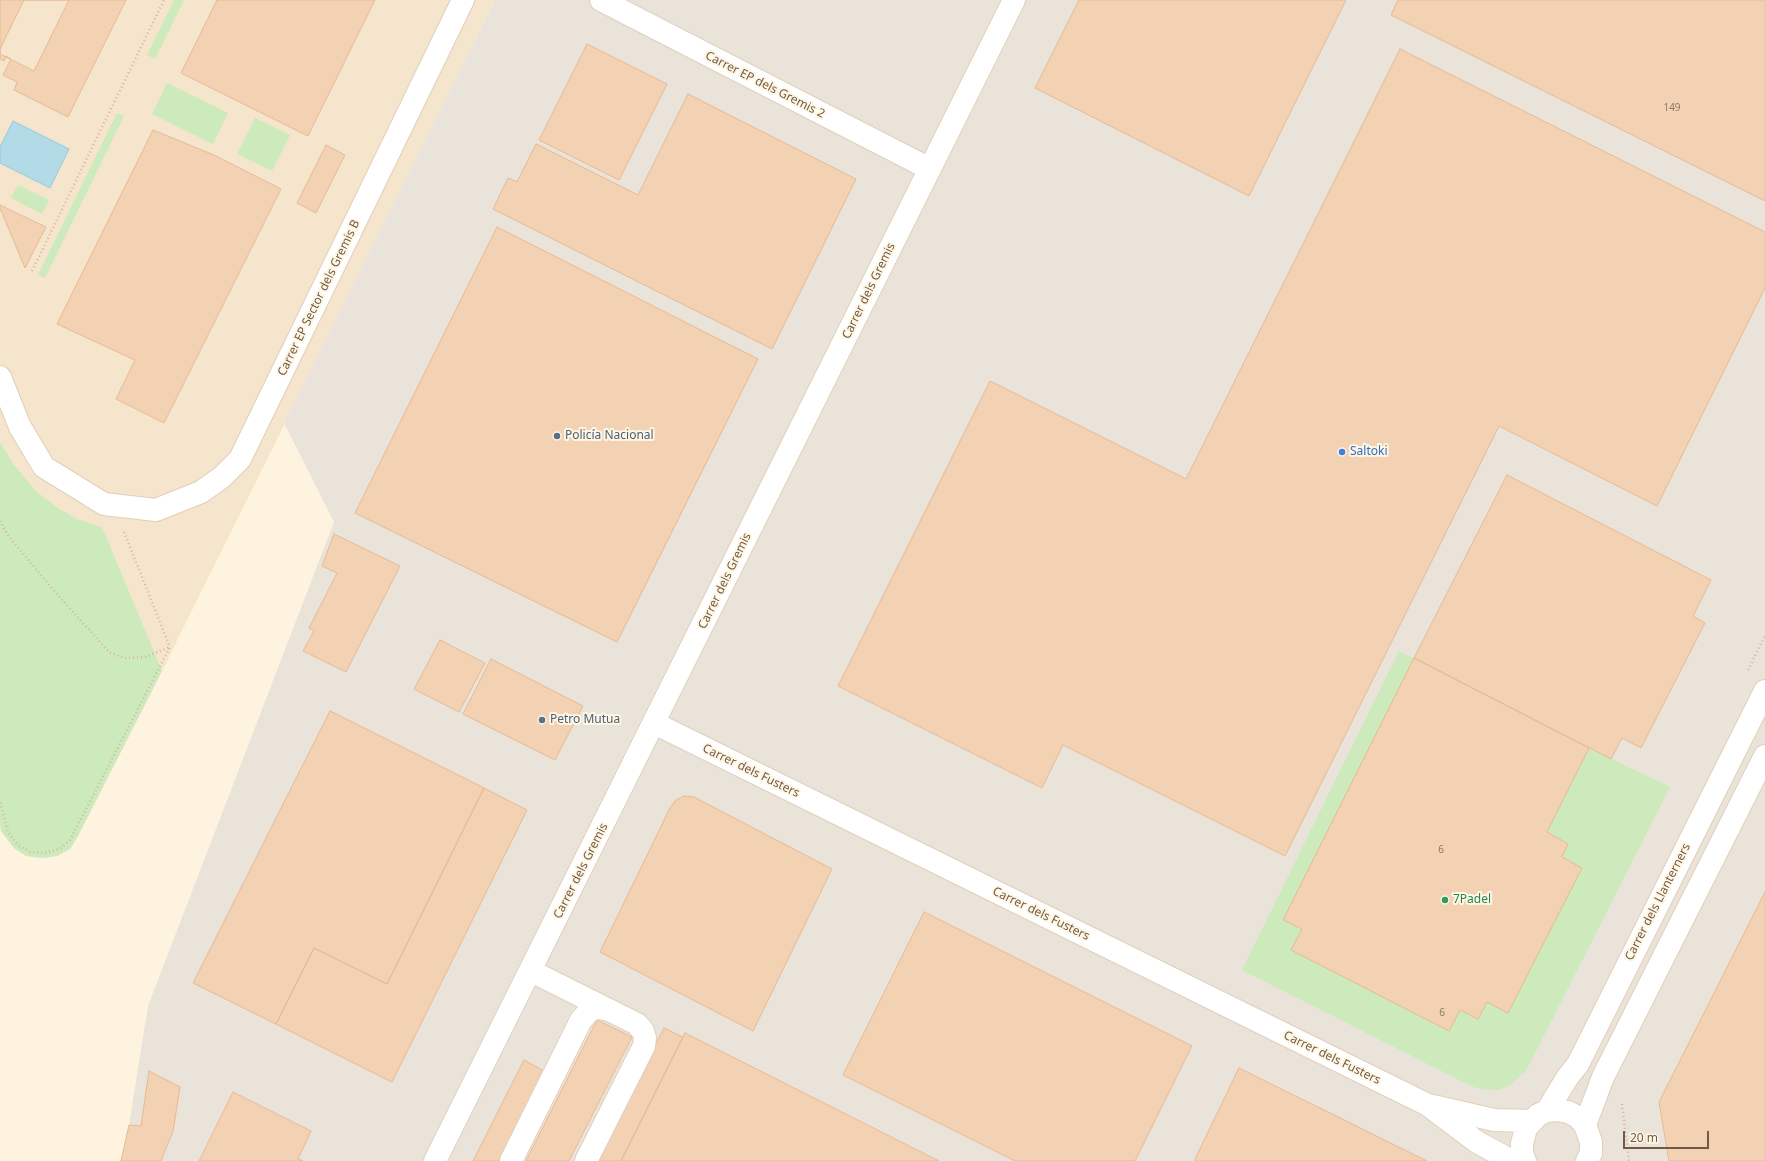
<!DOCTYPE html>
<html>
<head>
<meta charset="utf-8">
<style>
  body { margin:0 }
  #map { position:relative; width:1765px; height:1161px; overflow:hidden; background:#fdf3de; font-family:"Noto Sans",sans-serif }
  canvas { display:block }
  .scale { position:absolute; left:1623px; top:1131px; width:86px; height:18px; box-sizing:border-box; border:2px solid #735945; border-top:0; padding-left:5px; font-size:12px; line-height:14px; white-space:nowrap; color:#735945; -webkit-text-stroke:3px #fff7e5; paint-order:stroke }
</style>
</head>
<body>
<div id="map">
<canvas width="1765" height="1161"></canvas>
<div class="scale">20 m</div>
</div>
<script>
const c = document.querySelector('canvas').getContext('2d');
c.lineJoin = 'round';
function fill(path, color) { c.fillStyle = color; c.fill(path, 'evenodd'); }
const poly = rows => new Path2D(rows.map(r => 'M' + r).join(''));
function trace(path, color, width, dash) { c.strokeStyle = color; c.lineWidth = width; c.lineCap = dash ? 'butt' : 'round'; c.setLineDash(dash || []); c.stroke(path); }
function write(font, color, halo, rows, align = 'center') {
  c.font = font + ' "Noto Sans",sans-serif'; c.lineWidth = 4; c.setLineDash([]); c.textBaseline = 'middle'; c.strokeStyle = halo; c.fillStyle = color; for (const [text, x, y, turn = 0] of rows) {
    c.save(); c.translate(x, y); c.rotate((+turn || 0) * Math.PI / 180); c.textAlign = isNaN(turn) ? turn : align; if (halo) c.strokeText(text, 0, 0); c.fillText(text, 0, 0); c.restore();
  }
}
fill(poly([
  [0,0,495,0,162,671,78,836,70,849,57,856,43,858,26,856,14,848,1,831,0,824]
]), '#f5e5cc');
fill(poly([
  [495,0,1765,0,1765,1161,121,1161,129,1125,148,1006,334,522,284,423]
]), '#eae3da');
fill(poly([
  [174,0,184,0,155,59,147,55],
  [167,83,228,113,213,144,152,114],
  [117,113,124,116,45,278,38,275],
  [255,118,290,135,272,171,237,154],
  [18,185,49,200,42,214,11,198],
  [0,442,14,465,37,492,58,508,77,519,102,527,162,671,78,836,70,849,57,856,43,858,26,856,14,848,1,831,0,824],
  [1399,651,1589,748,1670,787,1526,1071,1510,1085,1499,1090,1486,1090,1473,1087,1242,970]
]), '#cceabc');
const water = poly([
  [13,121,69,149,50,188,0,163,0,147,13,121]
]);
fill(water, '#b2dbe7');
trace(water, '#98cad9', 1);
const building = poly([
  [0,0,126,0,68,117,14,90,17,82,3,75,11,59,6,56,4,61,0,59,0,0],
  [24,0,69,0,34,71,0,54,0,49,24,0],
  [217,0,375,0,308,136,181,73,217,0],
  [1079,0,1346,0,1249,196,1035,88,1079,0],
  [1398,0,1765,0,1765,201,1391,15,1398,0],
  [587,44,667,84,619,180,539,140,587,44],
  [1400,49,1765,232,1765,288,1657,506,1499,426,1285,856,1063,745,1042,788,838,686,990,381,1186,479,1400,49],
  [688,94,856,179,772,349,493,209,508,178,517,182,536,144,638,195,688,94],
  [153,130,214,155,281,189,164,423,116,399,135,360,57,324,153,130],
  [326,145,345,155,316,213,297,203,326,145],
  [0,205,46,227,25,268,0,208,0,205],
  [497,227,758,359,617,642,355,513,497,227],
  [1507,475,1711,580,1693,616,1705,623,1641,748,1622,738,1611,759,1414,658,1507,475],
  [334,534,400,566,346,672,303,651,314,631,309,628,337,573,322,566,334,534],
  [440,640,485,663,459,712,414,689,440,640],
  [1414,658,1589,748,1547,832,1568,844,1562,857,1582,868,1508,1013,1487,1002,1478,1019,1460,1010,1449,1031,1291,950,1302,929,1283,920,1414,658],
  [491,659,583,706,555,760,463,714,491,659],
  [330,711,484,788,387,984,314,948,276,1024,193,983,330,711],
  [484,788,527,810,392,1082,276,1024,314,948,387,984,484,788],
  [684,796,694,797,832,869,753,1031,600,952,670,808,676,800,684,796],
  [1765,892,1765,1161,1669,1161,1659,1102,1765,892],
  [924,912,1192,1046,1135,1161,1015,1161,843,1075,924,912],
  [597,1020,632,1037,569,1161,526,1161,597,1020],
  [664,1028,683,1037,621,1161,597,1161,664,1028],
  [685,1033,939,1161,621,1161,685,1033],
  [524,1060,544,1071,499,1161,473,1161,524,1060],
  [1239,1068,1427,1161,1194,1161,1239,1068],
  [149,1071,180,1087,173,1131,161,1161,121,1161,129,1125,141,1126,149,1071],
  [233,1092,311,1131,298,1159,303,1161,199,1161,233,1092]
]);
fill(building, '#f3d2b4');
trace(building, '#e7ba94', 1);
const minor = poly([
  [601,0,930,169],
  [0,377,20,427,44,467,104,504,156,510,201,492,222,477,240,459,463,0],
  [654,723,1428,1105,1477,1142,1512,1161],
  [531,971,637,1024,643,1031,645,1038,644,1046,586,1161],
  [1433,1106,1494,1120,1531,1121],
  [1547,1111,1567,1078,1578,1064,1765,691],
  [1585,1125,1603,1077,1765,756],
  [435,1161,1014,0],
  [511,1161,581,1020,591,1009,599,1008,609,1010],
  [1525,1161,1522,1153,1522,1144,1526,1128,1538,1115,1547,1111,1558,1110,1568,1112,1578,1117,1585,1125,1591,1142,1591,1153,1587,1161]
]);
trace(minor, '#e1cfba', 24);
trace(poly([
  [32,271,164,0],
  [0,521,9,537,57,594,109,652,124,658,145,657,170,647,70,840,60,849,44,853,30,852,18,845,8,832,0,801],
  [124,532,170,647],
  [1748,670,1765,636],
  [1622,1104,1629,1161]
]), '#d8b698', 2.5, [1, 3]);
trace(minor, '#fff', 22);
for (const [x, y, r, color] of [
  [557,436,4,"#5c6f8a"],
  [1342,452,4,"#3f7fe0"],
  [542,720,4,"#5c6f8a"],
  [1445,900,4,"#2e9e5b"]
]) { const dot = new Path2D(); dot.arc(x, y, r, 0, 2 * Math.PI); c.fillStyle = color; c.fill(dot); trace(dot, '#fff7e5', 1.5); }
write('10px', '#937761', null, [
  ["149",1672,108],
  ["6",1441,850],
  ["6",1442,1013]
]);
write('12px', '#735945', '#fff7e5', [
  ["Carrer EP dels Gremis 2",765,85,27],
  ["Carrer dels Gremis",869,291,-64],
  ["Carrer EP Sector dels Gremis B",319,298,-64],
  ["Carrer dels Gremis",725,581,-64],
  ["Carrer dels Fusters",751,771,26],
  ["Carrer dels Gremis",581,871,-63],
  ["Carrer dels Llanterners",1658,902,-63],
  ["Carrer dels Fusters",1041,914,26],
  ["Carrer dels Fusters",1332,1058,26]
]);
write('12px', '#4e5e75', '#fff7e5', [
  ["Policía Nacional",565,436],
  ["Petro Mutua",550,720]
], 'left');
write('12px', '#366cbe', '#fff7e5', [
  ["Saltoki",1350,452]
], 'left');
write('12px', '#27864d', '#fff7e5', [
  ["7Padel",1453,900]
], 'left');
</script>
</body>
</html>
